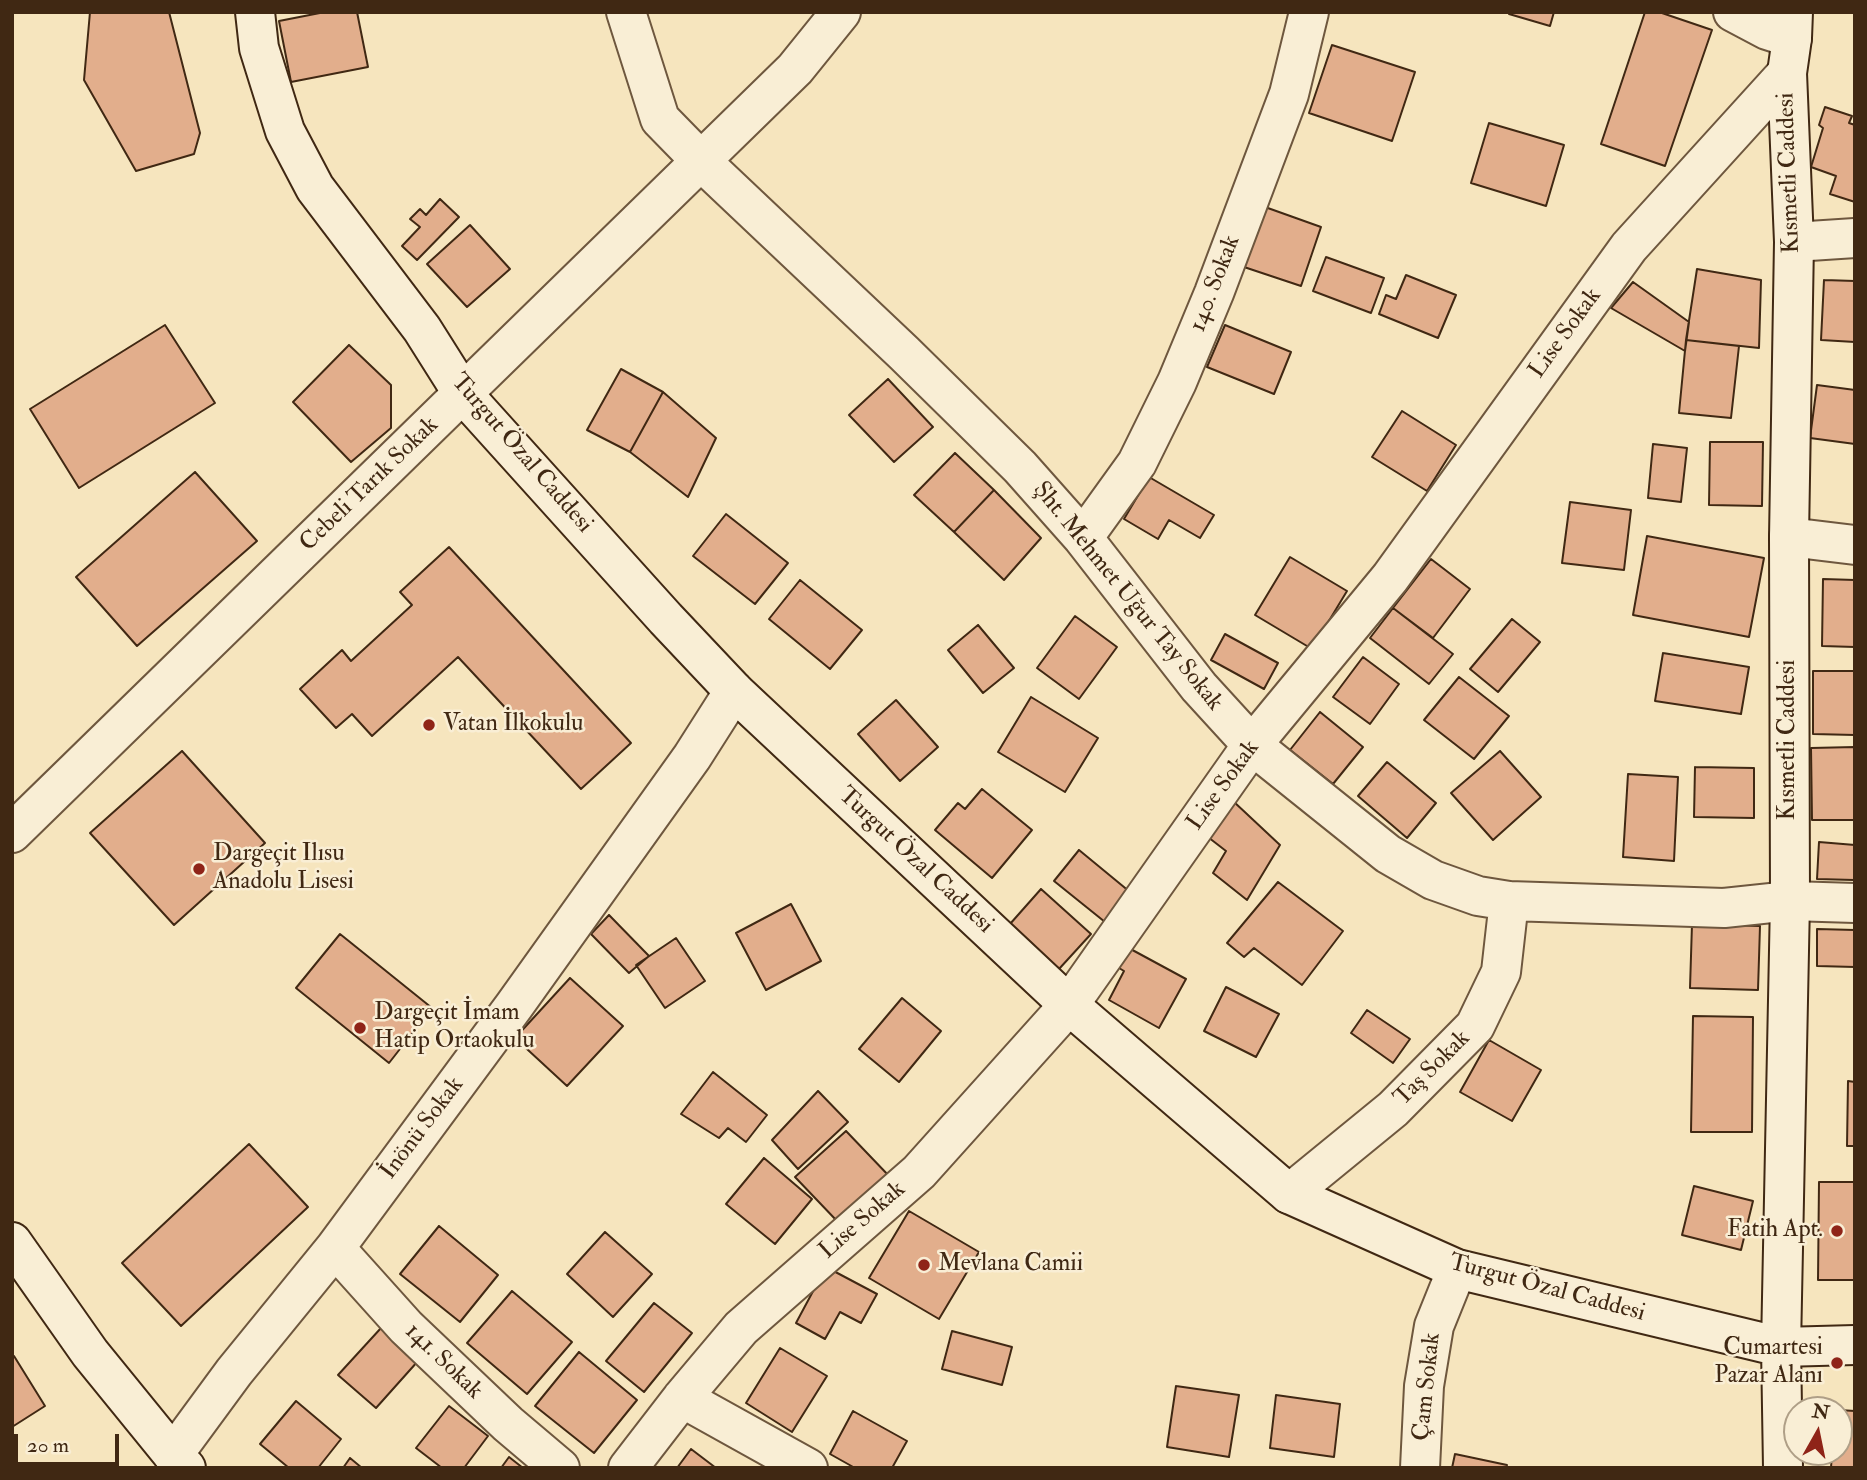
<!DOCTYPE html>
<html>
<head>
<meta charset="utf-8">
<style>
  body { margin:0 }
  #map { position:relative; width:1867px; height:1480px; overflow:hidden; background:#f6e5be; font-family:"IM FELL Double Pica",serif }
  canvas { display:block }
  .frame { position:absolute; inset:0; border:14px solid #402813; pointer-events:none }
  .north { position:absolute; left:1783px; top:1396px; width:70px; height:70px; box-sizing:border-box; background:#f9eed5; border:2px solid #af9f87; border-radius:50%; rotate:9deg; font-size:19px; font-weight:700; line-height:28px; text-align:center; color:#402813 }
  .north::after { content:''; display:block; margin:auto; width:24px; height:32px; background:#8f2418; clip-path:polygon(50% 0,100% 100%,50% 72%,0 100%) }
  .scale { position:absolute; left:14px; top:1434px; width:105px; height:32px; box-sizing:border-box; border:4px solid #402813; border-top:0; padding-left:9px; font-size:21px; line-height:24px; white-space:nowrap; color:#402813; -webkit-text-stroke:5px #f9eed5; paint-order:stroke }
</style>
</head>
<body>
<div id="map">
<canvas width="1867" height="1480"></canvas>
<div class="frame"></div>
<div class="north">N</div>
<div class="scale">20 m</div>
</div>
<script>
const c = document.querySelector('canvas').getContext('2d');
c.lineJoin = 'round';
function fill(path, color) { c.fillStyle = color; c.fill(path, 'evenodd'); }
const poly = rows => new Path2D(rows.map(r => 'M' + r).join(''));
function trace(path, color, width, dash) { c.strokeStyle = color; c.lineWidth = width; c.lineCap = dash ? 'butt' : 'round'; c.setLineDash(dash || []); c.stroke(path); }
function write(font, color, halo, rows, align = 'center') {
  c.font = font + ' "IM FELL Double Pica",serif'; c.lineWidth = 5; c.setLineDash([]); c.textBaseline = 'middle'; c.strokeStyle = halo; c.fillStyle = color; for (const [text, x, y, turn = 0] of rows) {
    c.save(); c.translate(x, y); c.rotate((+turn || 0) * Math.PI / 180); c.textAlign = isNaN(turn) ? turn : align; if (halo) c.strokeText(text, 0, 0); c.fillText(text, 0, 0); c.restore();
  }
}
const building = poly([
  [90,12,169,12,200,133,194,154,136,171,84,80,90,12],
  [325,12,357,12,368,67,291,82,279,21,325,12],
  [1510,12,1554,12,1550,26,1509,14,1510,12],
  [1645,12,1659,12,1712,30,1665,166,1601,144,1645,12],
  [1332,45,1415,72,1392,141,1309,113,1332,45],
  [1825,107,1852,116,1849,123,1855,125,1855,202,1830,194,1836,176,1811,167,1823,128,1819,125,1825,107],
  [1489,123,1564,145,1546,206,1471,183,1489,123],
  [440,199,459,217,417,260,402,246,420,227,410,219,420,209,426,215,440,199],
  [1265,207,1321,227,1301,286,1244,267,1265,207],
  [470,225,510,269,467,307,427,264,470,225],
  [1326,257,1384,278,1371,313,1313,291,1326,257],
  [1697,269,1761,280,1759,348,1686,340,1697,269],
  [1406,275,1456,295,1438,338,1379,314,1386,295,1396,299,1406,275],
  [1824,280,1855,281,1855,342,1821,340,1824,280],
  [1633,282,1689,322,1685,351,1611,308,1633,282],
  [165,325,215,403,79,488,30,409,165,325],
  [1225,325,1291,352,1274,394,1207,367,1225,325],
  [1686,340,1739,346,1731,418,1679,413,1686,340],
  [349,345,391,385,391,428,351,462,293,402,349,345],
  [621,369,663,392,630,452,587,430,621,369],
  [888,379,933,427,894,462,849,415,888,379],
  [1817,385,1855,390,1855,444,1810,438,1817,385],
  [663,392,716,438,688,497,630,452,663,392],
  [1402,411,1456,445,1427,491,1372,457,1402,411],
  [1710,442,1763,442,1762,506,1709,505,1710,442],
  [1653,444,1687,448,1681,502,1648,498,1653,444],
  [955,453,994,490,954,532,914,495,955,453],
  [195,472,257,541,137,646,76,577,195,472],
  [1149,477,1214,515,1200,538,1169,520,1158,539,1124,519,1149,477],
  [994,490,1041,538,1004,580,954,532,994,490],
  [1570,502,1631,510,1624,570,1562,563,1570,502],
  [726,514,788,563,755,604,693,556,726,514],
  [1647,536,1764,558,1749,637,1633,615,1647,536],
  [449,547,631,743,581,789,458,657,372,736,352,714,336,728,300,689,342,650,351,661,412,605,400,592,449,547],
  [1290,557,1347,591,1312,649,1255,615,1290,557],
  [1431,559,1470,589,1433,638,1393,608,1431,559],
  [1823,579,1855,580,1855,647,1822,646,1823,579],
  [800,580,862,630,830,669,769,619,800,580],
  [1393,608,1453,654,1429,684,1370,638,1393,608],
  [1075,616,1117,647,1079,699,1037,668,1075,616],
  [1512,619,1540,642,1498,692,1470,669,1512,619],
  [978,625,1014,668,983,693,948,650,978,625],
  [1225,634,1278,663,1264,689,1211,660,1225,634],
  [1663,653,1749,667,1741,714,1655,701,1663,653],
  [1363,657,1399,684,1370,724,1333,697,1363,657],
  [1813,671,1855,671,1855,735,1813,734,1813,671],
  [1459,677,1509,716,1474,759,1424,720,1459,677],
  [1031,697,1098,738,1065,792,998,752,1031,697],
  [896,700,938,747,900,781,858,734,896,700],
  [1320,712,1363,747,1333,784,1290,750,1320,712],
  [1855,747,1855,820,1812,820,1811,748,1855,747],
  [182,751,265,843,174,925,90,833,182,751],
  [1500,751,1541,797,1493,840,1451,793,1500,751],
  [1387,762,1436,803,1407,838,1358,796,1387,762],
  [1695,767,1754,768,1754,818,1694,817,1695,767],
  [1628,774,1678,777,1674,861,1623,857,1628,774],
  [982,789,1032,830,992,878,935,830,958,803,965,809,982,789],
  [1233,801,1280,845,1247,900,1213,873,1226,851,1204,834,1233,801],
  [1819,842,1855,845,1854,880,1817,879,1819,842],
  [1079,850,1130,892,1105,922,1054,881,1079,850],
  [1278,882,1343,931,1302,985,1254,948,1244,957,1227,943,1278,882],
  [1041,889,1091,934,1059,969,1010,924,1041,889],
  [791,904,821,961,766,990,736,933,791,904],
  [609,915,649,956,629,973,591,934,609,915],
  [1692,924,1760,926,1758,990,1690,988,1692,924],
  [1817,929,1855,930,1855,967,1817,966,1817,929],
  [340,934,432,1008,389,1063,296,988,340,934],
  [676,938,705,981,665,1008,636,965,676,938],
  [1125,946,1186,979,1159,1028,1109,1000,1124,971,1114,965,1125,946],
  [570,978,623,1026,567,1086,515,1038,570,978],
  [1226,987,1279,1014,1256,1057,1204,1031,1226,987],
  [902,998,941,1031,899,1082,859,1049,902,998],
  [1367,1010,1410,1039,1393,1063,1351,1033,1367,1010],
  [1693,1016,1753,1017,1752,1132,1691,1132,1693,1016],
  [1489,1040,1541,1070,1512,1121,1460,1092,1489,1040],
  [713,1072,767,1115,746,1142,728,1128,719,1138,681,1114,713,1072],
  [1848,1081,1855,1082,1855,1146,1847,1146,1848,1081],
  [818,1091,848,1122,798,1169,772,1140,818,1091],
  [846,1131,890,1177,837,1221,795,1177,846,1131],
  [249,1144,308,1207,181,1326,122,1263,249,1144],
  [764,1158,812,1199,775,1244,726,1204,764,1158],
  [1819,1182,1855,1182,1855,1280,1818,1280,1819,1182],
  [1694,1186,1753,1201,1741,1250,1682,1235,1694,1186],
  [909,1211,979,1252,939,1319,869,1278,909,1211],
  [439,1226,498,1275,460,1322,400,1274,439,1226],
  [605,1232,652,1274,613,1317,567,1274,605,1232],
  [826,1267,877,1294,861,1323,840,1312,825,1339,796,1323,826,1267],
  [512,1291,572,1342,527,1394,467,1343,512,1291],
  [654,1303,692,1333,644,1392,606,1361,654,1303],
  [381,1328,418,1361,376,1408,338,1375,381,1328],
  [952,1331,1012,1347,1002,1385,942,1369,952,1331],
  [780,1348,827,1376,792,1432,746,1403,780,1348],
  [579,1352,637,1400,594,1453,535,1406,579,1352],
  [14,1356,45,1406,12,1427,12,1357,14,1356],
  [1176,1386,1239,1395,1229,1457,1167,1447,1176,1386],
  [1276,1395,1340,1404,1334,1457,1270,1448,1276,1395],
  [296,1401,341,1439,318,1468,289,1468,260,1444,296,1401],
  [449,1406,488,1436,464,1468,442,1468,416,1448,449,1406],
  [1839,1410,1855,1411,1855,1468,1831,1468,1832,1452,1839,1452,1839,1410],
  [853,1411,907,1441,892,1468,855,1468,830,1454,853,1411],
  [691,1449,716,1468,677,1468,691,1449],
  [1455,1454,1507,1465,1506,1468,1452,1468,1455,1454],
  [509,1457,523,1468,501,1468,509,1457],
  [350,1458,362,1468,343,1468,350,1458]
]);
fill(building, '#e2ae8c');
trace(building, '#402813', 2);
const street = poly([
  [626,12,660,119,701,161,904,353,1020,467,1083,538,1199,687,1252,745,1388,854,1433,880,1478,896,1509,901,1724,908,1790,901,1855,903],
  [1733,12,1767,30,1792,38],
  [1794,242,1855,238],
  [1789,537,1855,545],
  [1083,538,1137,463,1177,382,1214,293,1289,94,1309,12],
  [12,833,795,69,841,12],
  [1289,1194,1393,1109,1475,1026,1501,972,1509,901],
  [335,1248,406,1327,508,1424,560,1468],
  [682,1398,808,1468],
  [173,1455,234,1372,335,1248,514,1006,692,757,734,691],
  [628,1468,682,1398,741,1328,919,1172,1069,1005,1252,745,1390,578,1629,247,1787,73],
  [1420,1468,1424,1386,1434,1326,1457,1269]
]);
const secondary = poly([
  [255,12,259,48,285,131,315,188,422,329,463,394,666,619,734,691,1069,1005,1289,1194,1457,1269,1781,1347,1855,1345],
  [12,1242,90,1353,173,1455,186,1468],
  [1783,1468,1781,1347,1790,901,1789,537,1794,242,1787,73,1792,38,1793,12]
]);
trace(street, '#6e573e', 42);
trace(secondary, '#402813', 42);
trace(street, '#f9eed5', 38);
trace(secondary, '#f9eed5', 38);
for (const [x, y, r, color] of [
  [429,725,7,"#8f2418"],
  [199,869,7,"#8f2418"],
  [360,1028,7,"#8f2418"],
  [1837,1231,7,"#8f2418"],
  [924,1265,7,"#8f2418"],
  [1837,1363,7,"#8f2418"]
]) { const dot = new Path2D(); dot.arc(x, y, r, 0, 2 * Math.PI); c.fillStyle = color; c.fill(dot); trace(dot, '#f9eed5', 2.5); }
write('24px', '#402813', '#f9eed5', [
  ["Kısmetli Caddesi",1790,173,-92],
  ["140. Sokak",1216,284,-69],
  ["Lise Sokak",1566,334,-54],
  ["Turgut Özal Caddesi",521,454,49],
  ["Cebeli Tarık Sokak",370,485,-44],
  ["Şht. Mehmet Uğur Tay Sokak",1127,597,51],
  ["Kısmetli Caddesi",1789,740,-90],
  ["Lise Sokak",1224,786,-54],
  ["Turgut Özal Caddesi",915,861,43],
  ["Taş Sokak",1433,1069,-45],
  ["İnönü Sokak",423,1129,-53],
  ["Lise Sokak",863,1221,-41],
  ["Turgut Özal Caddesi",1547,1289,15],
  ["141. Sokak",443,1362,44],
  ["Çam Sokak",1428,1387,-84]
]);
write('24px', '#402813', '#f9eed5', [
  ["Vatan İlkokulu",443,725],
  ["Dargeçit Ilısu",213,855],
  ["Anadolu Lisesi",213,883],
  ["Dargeçit İmam",374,1014],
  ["Hatip Ortaokulu",374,1042],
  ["Fatih Apt.",1823,1231,"right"],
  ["Mevlana Camii",938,1265],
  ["Cumartesi",1823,1349,"right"],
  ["Pazar Alanı",1823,1377,"right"]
], 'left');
</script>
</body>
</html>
